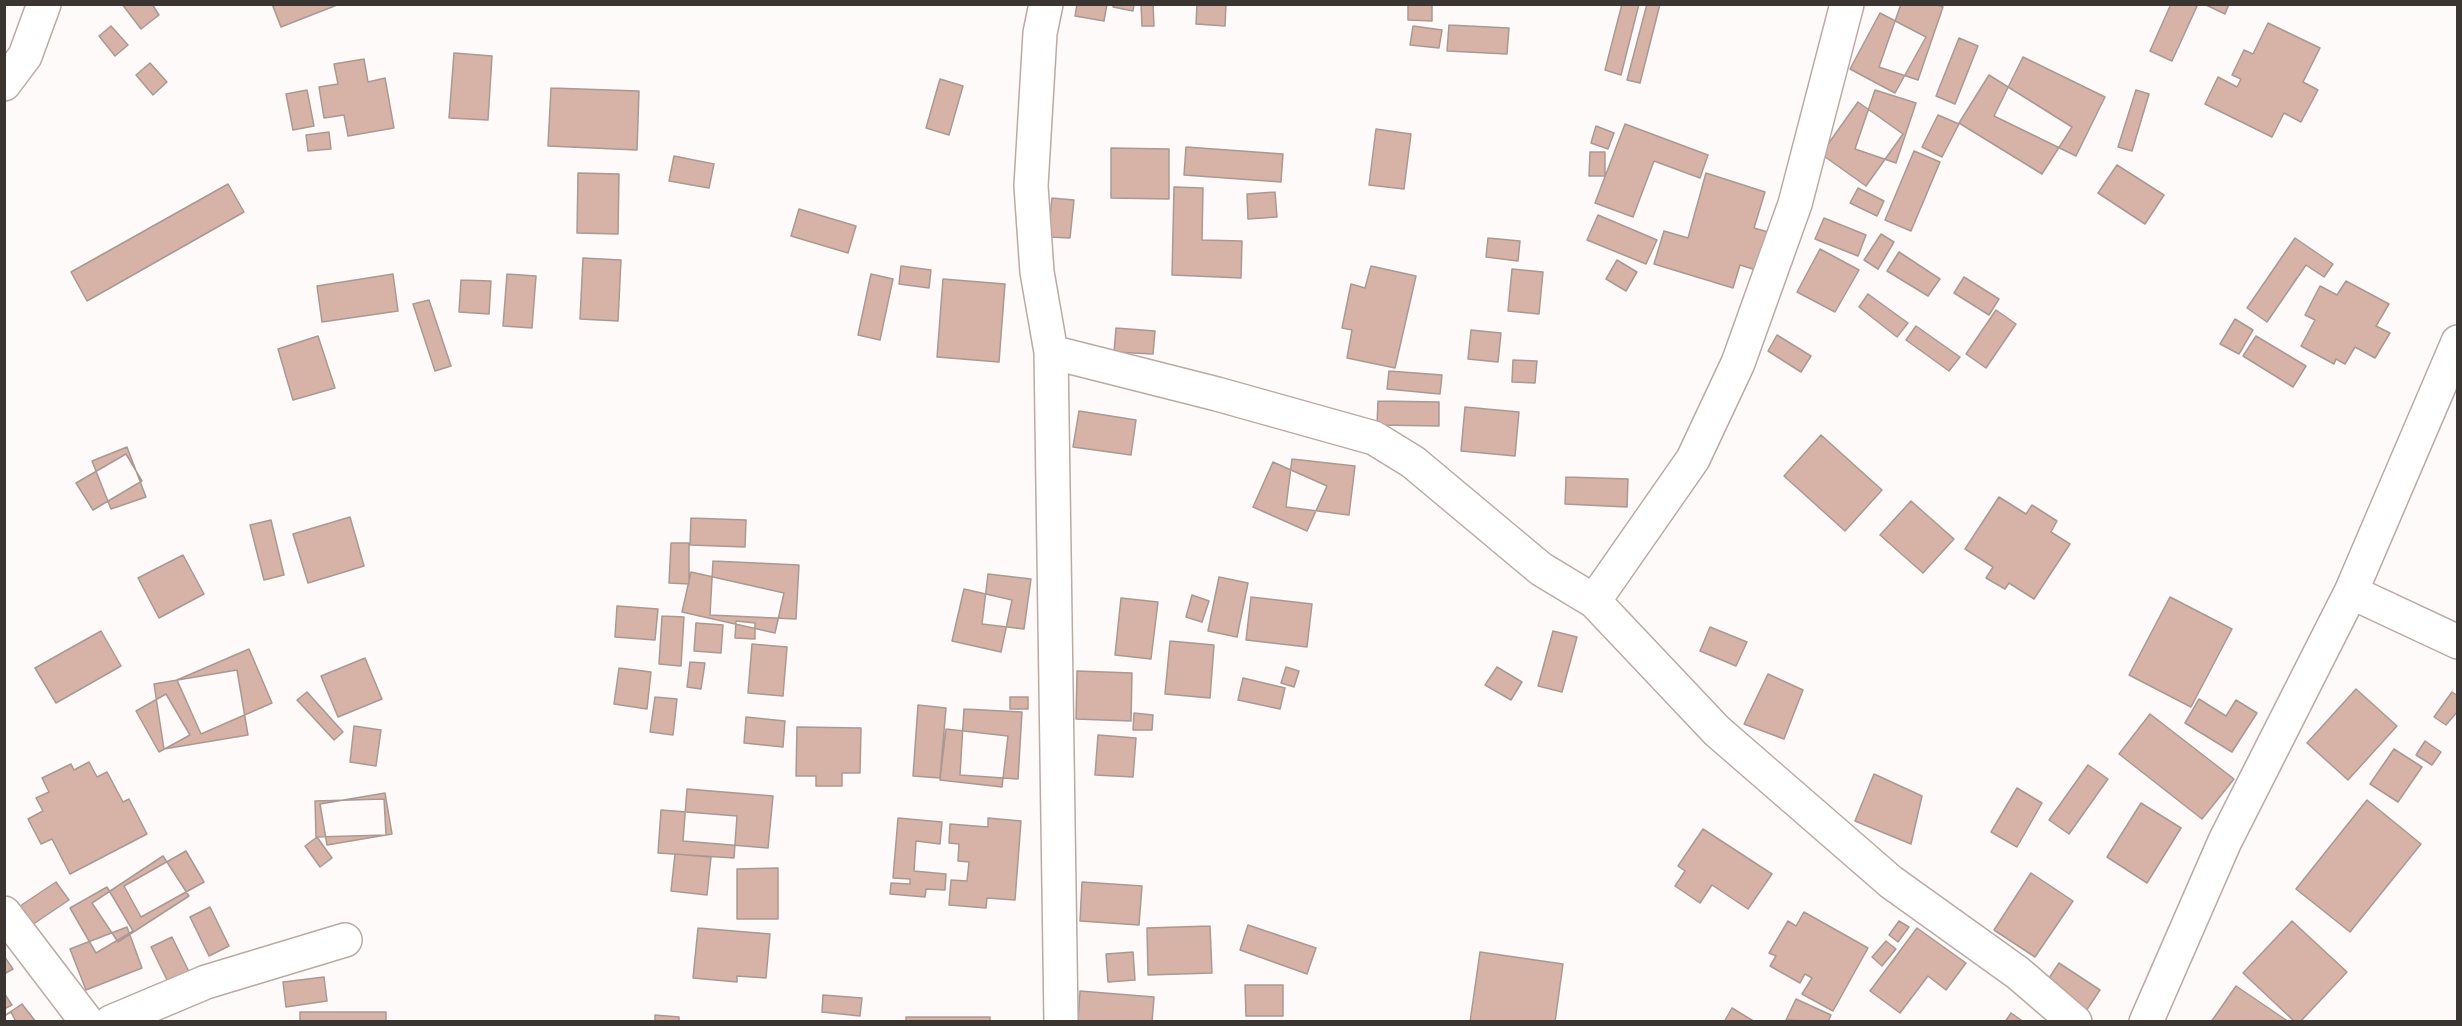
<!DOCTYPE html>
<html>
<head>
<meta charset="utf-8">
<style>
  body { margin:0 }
  #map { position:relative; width:2462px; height:1026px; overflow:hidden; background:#fefaf9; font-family:"Roboto Serif",serif }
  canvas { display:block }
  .frame { position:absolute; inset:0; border:6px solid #3b3532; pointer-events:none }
</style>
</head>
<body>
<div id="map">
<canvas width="2462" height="1026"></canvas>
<div class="frame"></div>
</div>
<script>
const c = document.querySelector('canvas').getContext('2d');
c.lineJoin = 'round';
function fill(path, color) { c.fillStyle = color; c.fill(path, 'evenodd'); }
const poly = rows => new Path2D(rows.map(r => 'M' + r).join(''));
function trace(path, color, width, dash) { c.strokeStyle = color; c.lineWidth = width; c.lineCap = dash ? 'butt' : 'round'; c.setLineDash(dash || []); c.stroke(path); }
const building = poly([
  [122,4,152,4,159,15,141,29,122,4],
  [272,4,337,4,337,5,281,27,272,4],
  [1077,4,1107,4,1104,21,1075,16,1077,4],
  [1114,4,1134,4,1133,11,1113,7,1114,4],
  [1141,4,1153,4,1154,26,1142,26,1141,4],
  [1197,4,1226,4,1225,26,1196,24,1197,4],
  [1408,4,1432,4,1432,21,1408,20,1408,4],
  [1622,4,1639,4,1621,75,1605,70,1622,4],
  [1647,4,1660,4,1640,83,1627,80,1647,4],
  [1901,4,1935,4,1943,7,1918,80,1879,67,1901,4],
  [2171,4,2198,4,2172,61,2150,51,2171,4],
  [2204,4,2229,4,2225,14,2204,4],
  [1880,13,1926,37,1895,93,1850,69,1880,13],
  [2268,23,2320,48,2303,82,2318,90,2301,122,2284,113,2272,137,2205,104,2218,77,2237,87,2241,79,2232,75,2244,50,2253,54,2268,23],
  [1449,25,1509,28,1507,54,1447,51,1449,25],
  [111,26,128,45,115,56,99,36,111,26],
  [1413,26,1442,30,1439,48,1410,45,1413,26],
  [1959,38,1978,46,1955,104,1936,96,1959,38],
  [454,53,492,56,488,120,449,118,454,53],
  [2023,57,2105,97,2076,156,1994,116,2023,57],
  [364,59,368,82,385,78,394,128,348,136,344,115,324,118,319,87,338,84,334,64,364,59],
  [150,63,167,82,153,95,136,75,150,63],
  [1989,75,2072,127,2042,174,1959,123,1989,75],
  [940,79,963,86,949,135,926,128,940,79],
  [551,88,639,91,637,150,548,146,551,88],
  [307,90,314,126,293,130,286,94,307,90],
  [1875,90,1916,103,1896,163,1855,149,1875,90],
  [2136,90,2149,94,2132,151,2118,147,2136,90],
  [1858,102,1903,134,1866,186,1821,154,1858,102],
  [1938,115,1959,124,1942,157,1922,147,1938,115],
  [1625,124,1708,155,1700,178,1654,161,1633,217,1595,203,1625,124],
  [1596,126,1614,133,1608,149,1591,143,1596,126],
  [1376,129,1411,134,1404,189,1369,185,1376,129],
  [329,132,331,149,308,151,306,135,329,132],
  [1186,147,1283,154,1281,182,1184,175,1186,147],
  [1111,148,1169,149,1169,199,1111,198,1111,148],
  [1914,151,1940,162,1911,231,1885,220,1914,151],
  [1590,152,1605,152,1605,176,1589,176,1590,152],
  [674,156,714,164,709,188,669,181,674,156],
  [2117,165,2164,195,2145,224,2098,193,2117,165],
  [578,173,619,174,618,234,577,233,578,173],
  [1706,173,1765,192,1754,228,1768,232,1756,270,1740,265,1733,288,1654,264,1664,231,1688,238,1706,173],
  [228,184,244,212,87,301,71,272,228,184],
  [1174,187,1203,188,1202,240,1242,241,1241,278,1172,275,1174,187],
  [1858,188,1884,201,1877,216,1850,203,1858,188],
  [1275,192,1277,217,1248,219,1247,194,1275,192],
  [1052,198,1074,200,1070,238,1048,237,1052,198],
  [799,209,856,226,848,253,791,236,799,209],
  [1598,215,1657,240,1646,264,1587,240,1598,215],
  [1824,218,1866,235,1858,256,1815,239,1824,218],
  [1881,234,1894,242,1878,269,1864,260,1881,234],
  [1488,238,1520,241,1518,261,1486,257,1488,238],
  [2295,238,2333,264,2324,277,2306,265,2267,322,2247,308,2295,238],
  [1820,249,1859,270,1835,312,1797,292,1820,249],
  [1899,252,1940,279,1928,296,1887,271,1899,252],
  [583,258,621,260,618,321,580,319,583,258],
  [1617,260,1637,272,1626,291,1606,279,1617,260],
  [901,266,931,270,929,288,899,284,901,266],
  [1371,266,1416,276,1395,368,1347,358,1352,330,1342,328,1351,284,1365,288,1371,266],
  [1512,269,1543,272,1539,314,1508,311,1512,269],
  [393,274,398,311,322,322,317,286,393,274],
  [507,274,536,276,532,328,503,326,507,274],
  [871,274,893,279,880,340,858,335,871,274],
  [1964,277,1999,299,1989,315,1954,293,1964,277],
  [943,279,1005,284,999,362,937,357,943,279],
  [461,280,491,281,489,314,459,312,461,280],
  [2346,281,2389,304,2376,326,2390,333,2375,358,2355,347,2345,364,2336,359,2334,364,2301,346,2315,320,2305,315,2320,286,2337,295,2346,281],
  [1868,294,1908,323,1897,337,1859,307,1868,294],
  [429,300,451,366,435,371,413,304,429,300],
  [1996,310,2016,324,1986,368,1966,354,1996,310],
  [2235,319,2253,330,2239,354,2220,344,2235,319],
  [1916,326,1960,357,1949,371,1906,340,1916,326],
  [1116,328,1155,331,1153,354,1114,352,1116,328],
  [1471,330,1501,333,1498,362,1468,359,1471,330],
  [1777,335,1811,356,1801,372,1768,351,1777,335],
  [318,336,335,388,293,400,278,349,318,336],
  [2256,336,2306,366,2293,387,2243,356,2256,336],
  [1513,360,1537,361,1535,383,1512,382,1513,360],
  [1389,371,1442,375,1440,394,1387,389,1389,371],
  [1378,401,1439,402,1439,426,1377,425,1378,401],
  [1465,407,1519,412,1515,456,1461,451,1465,407],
  [1079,411,1136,420,1131,455,1073,447,1079,411],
  [1821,435,1882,490,1845,531,1784,476,1821,435],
  [127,447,146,497,111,509,92,461,127,447],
  [126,454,142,481,93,510,76,483,126,454],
  [1292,459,1355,466,1349,515,1286,507,1292,459],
  [1273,462,1327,486,1307,531,1253,507,1273,462],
  [1566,477,1628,479,1627,507,1565,504,1566,477],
  [1999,497,2026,514,2032,505,2057,521,2051,532,2070,544,2034,599,2009,583,2005,589,1986,578,1993,567,1965,549,1999,497],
  [1911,501,1954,539,1923,573,1880,535,1911,501],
  [350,517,364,566,308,583,293,534,350,517],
  [691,518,746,520,745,547,690,545,691,518],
  [271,520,284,575,264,580,250,525,271,520],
  [671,543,689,543,689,584,669,583,671,543],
  [183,555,204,594,159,618,138,578,183,555],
  [713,561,799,565,796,619,710,615,713,561],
  [691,572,784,593,775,633,682,612,691,572],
  [988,574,1031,579,1024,629,982,624,988,574],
  [1219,577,1248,583,1237,637,1208,631,1219,577],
  [964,589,1012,600,1001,652,952,641,964,589],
  [1192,595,1209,601,1202,622,1186,617,1192,595],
  [1251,597,1312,604,1307,647,1246,640,1251,597],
  [2170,597,2232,629,2191,707,2129,675,2170,597],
  [1121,598,1158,602,1151,659,1115,655,1121,598],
  [617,606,658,609,655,640,615,637,617,606],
  [662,616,684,617,681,666,659,664,662,616],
  [736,621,755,623,755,639,735,638,736,621],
  [696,623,723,625,721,653,694,651,696,623],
  [1710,627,1747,642,1736,666,1700,651,1710,627],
  [101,631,121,666,56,703,35,668,101,631],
  [1553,631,1577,637,1562,692,1538,686,1553,631],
  [1170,641,1214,645,1210,698,1165,694,1170,641],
  [752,644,787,647,783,696,748,693,752,644],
  [249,649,272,703,201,734,177,680,249,649],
  [365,658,382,699,338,717,321,676,365,658],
  [690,662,705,663,701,689,687,687,690,662],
  [1286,667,1299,671,1294,687,1281,683,1286,667],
  [1497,667,1522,682,1511,700,1485,685,1497,667],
  [619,668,651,672,647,709,614,704,619,668],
  [237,670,248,735,164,749,154,684,237,670],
  [1077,671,1132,673,1131,721,1076,719,1077,671],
  [1768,674,1803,690,1784,739,1744,724,1768,674],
  [1243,678,1285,688,1280,709,1238,700,1243,678],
  [2356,689,2397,726,2348,780,2307,743,2356,689],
  [307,692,343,732,334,740,297,700,307,692],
  [2452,692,2458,696,2458,711,2446,725,2434,717,2452,692],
  [166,694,190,735,159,752,136,711,166,694],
  [655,697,677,699,673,735,650,732,655,697],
  [1010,697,1028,697,1028,709,1010,709,1010,697],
  [2199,699,2226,716,2236,700,2257,713,2232,752,2185,723,2199,699],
  [918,705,946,708,940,778,913,776,918,705],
  [964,709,1022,712,1018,779,960,775,964,709],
  [1134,713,1153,715,1152,730,1133,730,1134,713],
  [2150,714,2234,779,2202,819,2119,754,2150,714],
  [746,717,785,721,783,747,744,743,746,717],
  [354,726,381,730,376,766,350,762,354,726],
  [797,727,861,728,860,773,842,773,842,786,816,786,816,776,796,776,797,727],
  [946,729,1008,736,1002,787,940,780,946,729],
  [1098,735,1136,738,1133,777,1095,775,1098,735],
  [2425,741,2441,752,2432,765,2416,755,2425,741],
  [2394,749,2422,767,2398,802,2370,784,2394,749],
  [89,762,97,777,107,772,123,802,129,799,147,834,70,874,52,839,41,844,28,819,43,811,36,798,49,792,42,778,71,764,74,770,89,762],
  [2088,765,2108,779,2069,834,2049,820,2088,765],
  [1874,774,1922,796,1911,844,1855,821,1874,774],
  [2017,788,2042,803,2017,847,1991,832,2017,788],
  [687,789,773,796,768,848,683,841,687,789],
  [385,793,392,834,327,845,320,804,385,793],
  [384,799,386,835,316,837,315,801,384,799],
  [2367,800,2421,844,2350,932,2296,889,2367,800],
  [2141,803,2181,828,2147,883,2107,857,2141,803],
  [661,810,737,816,734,858,658,853,661,810],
  [898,818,942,822,940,844,916,841,914,871,946,874,945,890,926,889,925,897,890,894,891,883,910,884,910,879,893,878,898,818],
  [988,818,1021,821,1015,900,987,898,986,908,949,905,951,880,967,881,969,862,958,861,959,844,949,843,950,824,988,827,988,818],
  [1703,829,1772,874,1748,909,1712,885,1700,903,1675,886,1685,871,1678,866,1703,829],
  [317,837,332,858,320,867,305,846,317,837],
  [186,851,204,882,141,917,124,886,186,851],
  [675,854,711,857,707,895,671,891,675,854],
  [163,856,189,896,118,942,92,903,163,856],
  [778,868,778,919,737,919,737,869,778,868],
  [2031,873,2073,901,2035,957,1994,930,2031,873],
  [56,882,69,900,29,927,17,908,56,882],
  [1082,882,1142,886,1139,925,1080,921,1082,882],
  [107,887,133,931,96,953,70,908,107,887],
  [210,907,229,946,209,956,190,917,210,907],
  [1804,912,1868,948,1833,1011,1802,994,1812,978,1805,974,1800,983,1770,966,1776,956,1769,953,1788,921,1796,926,1804,912],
  [1899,921,1909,927,1898,942,1889,935,1899,921],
  [2292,921,2347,972,2300,1022,2295,1022,2243,973,2292,921],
  [1248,925,1316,948,1307,974,1240,950,1248,925],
  [1210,926,1212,973,1148,975,1147,928,1210,926],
  [127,927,142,968,86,990,70,949,127,927],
  [698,928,770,934,766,978,737,976,737,982,693,978,698,928],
  [1917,928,1966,963,1946,990,1928,976,1900,1013,1870,991,1917,928],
  [172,937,191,976,170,986,151,947,172,937],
  [1886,941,1896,949,1882,966,1872,957,1886,941],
  [1133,952,1135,980,1108,982,1106,954,1133,952],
  [1480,952,1563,964,1555,1022,1470,1022,1480,952],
  [4,956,13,969,4,974,4,956],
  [2059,963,2100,990,2086,1011,2045,984,2059,963],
  [324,977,327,1001,286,1007,283,982,324,977],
  [1245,985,1283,985,1283,1016,1246,1016,1245,985],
  [2236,986,2289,1022,2211,1022,2236,986],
  [1080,991,1154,997,1152,1022,1078,1022,1080,991],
  [4,993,12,1005,4,1009,4,993],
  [823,995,862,998,860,1016,822,1012,823,995],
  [1796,999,1831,1015,1828,1022,1786,1020,1796,999],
  [22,1004,36,1022,4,1022,4,1016,22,1004],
  [1732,1008,1755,1022,1724,1022,1732,1008],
  [11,1012,16,1022,4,1022,4,1016,11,1012],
  [300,1012,386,1012,386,1022,300,1022,300,1012],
  [2011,1013,2024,1022,2005,1022,2011,1013],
  [655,1015,679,1017,679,1022,655,1022,655,1015],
  [906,1017,990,1017,990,1022,906,1022,906,1017]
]);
fill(building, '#d7b2a6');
trace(building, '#aa9993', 1.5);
const minor = poly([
  [1046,4,1040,33,1031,186,1037,272,1051,352,1061,1022],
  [4,84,25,56,44,4],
  [1051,352,1217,394,1374,438,1413,462,1541,569,1594,601,1717,731,1891,882,2018,973,2075,1022],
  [2351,592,2458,642],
  [1594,601,1693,459,1738,363,1795,204,1847,4],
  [4,913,87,1022],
  [111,1022,206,982,345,940],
  [2146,1022,2225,841,2351,592,2458,342]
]);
trace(minor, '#bbaaa4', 36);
trace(minor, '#fff', 33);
</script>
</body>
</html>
